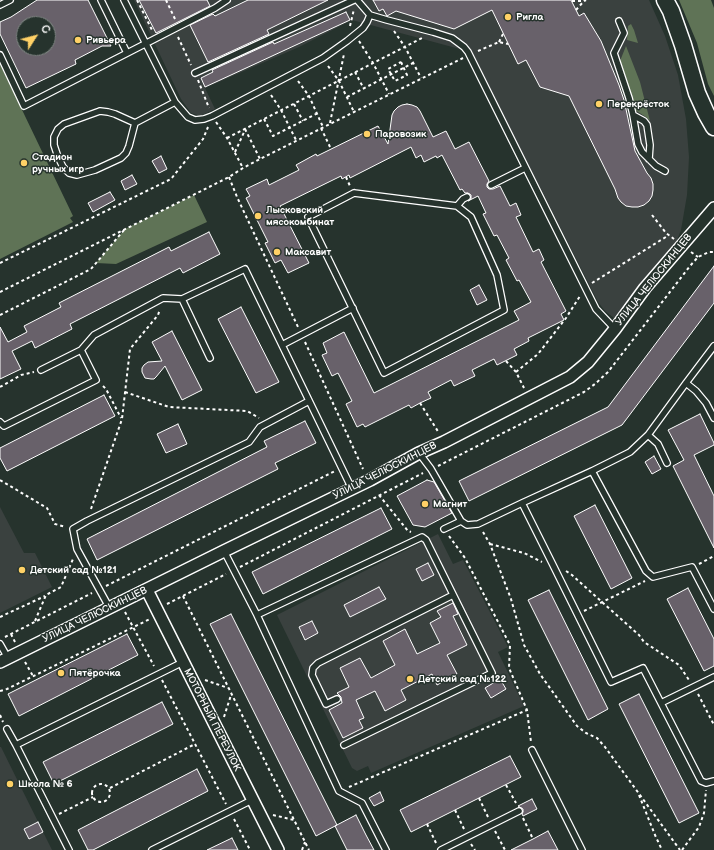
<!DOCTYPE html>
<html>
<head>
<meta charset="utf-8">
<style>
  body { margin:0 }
  #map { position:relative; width:714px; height:850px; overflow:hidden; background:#26332d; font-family:"Balsamiq Sans",sans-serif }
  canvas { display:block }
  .north { position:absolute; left:16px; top:16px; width:40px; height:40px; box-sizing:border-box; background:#26332d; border:1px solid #7d8581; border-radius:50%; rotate:54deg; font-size:11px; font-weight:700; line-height:16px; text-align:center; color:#fff }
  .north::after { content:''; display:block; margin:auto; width:14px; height:18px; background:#ffd166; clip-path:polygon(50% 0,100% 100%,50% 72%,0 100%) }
</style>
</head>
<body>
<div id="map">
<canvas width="714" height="850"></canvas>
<div class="north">С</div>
</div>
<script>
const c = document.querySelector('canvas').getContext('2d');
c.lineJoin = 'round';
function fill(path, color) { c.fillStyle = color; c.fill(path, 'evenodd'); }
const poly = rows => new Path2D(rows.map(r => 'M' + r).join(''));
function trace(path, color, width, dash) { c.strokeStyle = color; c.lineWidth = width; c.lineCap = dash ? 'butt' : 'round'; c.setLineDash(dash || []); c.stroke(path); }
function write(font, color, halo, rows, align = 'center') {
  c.font = font + ' "Balsamiq Sans",sans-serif'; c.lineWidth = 3; c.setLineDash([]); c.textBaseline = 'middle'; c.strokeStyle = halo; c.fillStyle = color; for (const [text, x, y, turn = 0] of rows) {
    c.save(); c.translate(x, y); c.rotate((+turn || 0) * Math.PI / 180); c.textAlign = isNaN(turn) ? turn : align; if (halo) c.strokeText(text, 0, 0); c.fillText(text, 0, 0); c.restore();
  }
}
fill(poly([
  [134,0,649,0,665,36,678,75,686,119,689,157,687,195,681,230,675,245,669,253,614,318,605,311,598,302,471,52,352,20,299,47,205,88,215,109,200,116,191,113,181,99],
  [0,507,24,553,35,553,52,587,0,613],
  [438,534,453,564,463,560,508,647,498,652,524,706,371,773,368,766,357,771,352,768,277,615],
  [0,747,1,747,52,850,0,850]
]), '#3a413f');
fill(poly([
  [679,0,711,0,714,8,714,96,708,84,697,43],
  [631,24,634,30,638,43,627,40,628,26],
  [626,46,640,82,650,121,646,117,635,110,620,61],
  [0,64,73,216,70,218,73,222,0,259],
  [194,195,207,222,116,264,96,263,125,229]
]), '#5f7356');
const building = poly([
  [37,0,88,0,111,46,102,46,75,60,76,64,26,88,0,34,0,22,11,17,37,0],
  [24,24,48,24,48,48,24,48,24,24],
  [139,0,207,0,210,6,156,33,139,0],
  [248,0,328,0,267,30,269,34,208,62,190,25,213,14,215,16,248,0],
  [373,0,571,0,579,16,584,13,601,41,619,85,624,100,635,151,647,173,651,178,653,184,653,190,652,196,649,201,644,205,638,207,632,207,626,206,621,202,618,198,615,189,569,96,540,87,526,60,518,64,492,10,454,29,396,11,387,16,383,9,379,11,373,0],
  [346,12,350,20,205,87,201,78,213,72,212,70,273,42,274,44,346,12],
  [407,104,412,105,417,107,420,111,433,137,446,131,455,149,469,142,489,181,487,184,487,187,489,189,493,189,500,186,510,206,516,203,521,215,516,217,533,252,539,249,544,260,541,262,566,311,561,314,564,320,528,338,529,341,514,349,517,355,497,365,494,359,472,370,475,376,454,386,451,380,428,392,431,398,420,403,411,408,409,405,365,427,363,424,357,427,346,404,352,401,338,373,332,376,322,355,327,353,323,343,344,332,374,393,519,320,514,311,531,302,519,280,517,281,506,260,509,258,497,235,494,236,483,214,486,213,478,196,468,201,471,199,471,195,468,193,465,193,462,189,460,190,442,155,437,158,436,156,424,162,421,155,416,158,411,147,350,178,349,175,342,179,341,176,280,206,309,263,288,273,281,260,275,263,265,243,268,242,246,198,250,196,246,189,267,179,269,185,299,170,296,165,316,154,317,156,378,126,388,144,392,115,394,111,398,107,402,105,407,104],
  [161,156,167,169,159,173,152,161,161,156],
  [132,175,137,184,125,190,121,181,132,175],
  [110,192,115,200,93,212,88,203,110,192],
  [209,232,220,254,183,273,180,268,70,324,72,329,35,348,32,341,12,351,21,369,0,379,0,327,8,342,27,332,24,326,61,307,59,303,169,247,171,251,209,232],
  [714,266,714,303,622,425,469,501,459,481,608,407,714,266],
  [479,285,487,300,477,305,470,290,479,285],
  [241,307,279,382,256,393,218,319,241,307],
  [172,331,202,390,182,400,165,366,156,377,154,379,151,379,145,378,142,372,142,368,144,365,148,362,162,361,152,342,172,331],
  [104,395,115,416,7,471,0,458,0,448,104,395],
  [700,414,714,443,714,445,694,455,714,496,714,548,673,466,684,460,668,430,700,414],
  [305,421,316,443,275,463,278,469,97,560,87,539,267,447,264,441,305,421],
  [178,424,187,444,166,453,157,434,178,424],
  [654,456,661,469,652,474,645,462,654,456],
  [427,480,434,482,452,513,425,527,413,525,397,496,427,480],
  [595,505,632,578,611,589,574,516,595,505],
  [381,508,392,529,263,594,252,572,381,508],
  [428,563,434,575,422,581,416,569,428,563],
  [379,587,386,599,350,617,344,605,379,587],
  [688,588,714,639,714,666,704,671,667,599,688,588],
  [549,590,608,709,588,720,528,600,549,590],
  [453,603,458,614,453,616,467,645,447,655,457,674,437,685,432,674,401,690,406,700,385,711,375,691,356,700,364,718,359,720,363,728,343,738,329,710,342,703,341,697,337,693,349,687,340,668,360,658,371,678,395,665,383,641,405,629,417,654,440,643,430,623,441,617,437,611,453,603],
  [231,614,337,825,316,836,210,624,231,614],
  [312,621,318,633,305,640,299,627,312,621],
  [127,634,138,655,19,716,8,694,127,634],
  [500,679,506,689,491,698,485,688,500,679],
  [639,694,699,813,679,823,619,704,639,694],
  [162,702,173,724,54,784,43,762,162,702],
  [510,756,521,777,411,832,400,810,510,756],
  [197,769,208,791,93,850,88,850,78,830,197,769],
  [380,792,384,801,374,806,369,798,380,792],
  [532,799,537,809,523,816,522,814,523,812,523,809,518,806,532,799],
  [356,815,366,835,374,850,347,850,335,826,356,815],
  [38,822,43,832,29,839,24,829,38,822],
  [548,831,558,850,511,850,533,839,548,831],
  [232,838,238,850,207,850,232,838]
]);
fill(building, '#68616a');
trace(building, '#fff', 1);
const lane = poly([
  [101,0,127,53],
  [124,0,175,102,188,117,195,120,204,119,212,116,323,58,347,41,363,28,367,22,370,15],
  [357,0,370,15,387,20,433,32,452,38,464,47,468,52,596,309,615,329],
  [0,5,10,0],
  [619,21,624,33,614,53,629,98,633,115,638,144,642,152,656,166,665,171],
  [0,55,24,106,215,8,227,0],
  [195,73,354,0],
  [100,111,108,112,115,114,135,123,129,146,126,153,121,158,95,170,77,175,69,173,63,167,58,157,54,145,54,137,58,129,64,124,100,111],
  [633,115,644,121,647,125,650,145,649,159],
  [135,123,175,102],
  [491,185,525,168],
  [354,193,457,206,471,217,497,275,504,310,384,373,308,217,354,193],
  [457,206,463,199,467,197],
  [182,299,210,358],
  [282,345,353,308],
  [41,370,81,350],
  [686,383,696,391,706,403,714,418],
  [0,422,4,426,96,380,81,350,94,335,163,298,182,299,245,269,352,489],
  [648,435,658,444,667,463],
  [419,453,431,469,461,521,467,525,478,524,522,503,592,471,630,452,648,435,686,383,714,346],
  [592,471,646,571,653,577,692,567,714,609],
  [522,503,552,563,611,682,643,668,701,781,706,783,714,781],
  [444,529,461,521],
  [224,551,257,615,339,791,362,803,386,850],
  [109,607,77,549,73,529,87,521,249,442,260,427,309,401],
  [257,615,422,537,426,540,492,673,344,745],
  [0,644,8,658],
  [337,699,326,704,312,675,313,668,318,663,453,595],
  [661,703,714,677],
  [7,729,16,745,69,850],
  [16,745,183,662],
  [532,750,582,850],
  [152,850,252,800],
  [441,850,519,811]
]);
const street = poly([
  [147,590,278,850],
  [0,662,224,551,370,480,419,453,444,442,570,377,588,362,615,329,645,288,714,208]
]);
const secondary = poly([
  [665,0,671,11,683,45,697,93,706,113,714,127]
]);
trace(lane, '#fff', 8);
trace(street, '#fff', 14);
trace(secondary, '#fff', 19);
trace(poly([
  [137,0,152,30],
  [166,0,175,19],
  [572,1,584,1],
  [576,10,584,1,586,0],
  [350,26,354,9],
  [394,31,405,47,421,78],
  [178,37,191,65],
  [359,41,373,63,389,94],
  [499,42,503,34],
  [478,51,499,42,508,44],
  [401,62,407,75,395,81,388,69,401,62],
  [328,66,339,81,354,112],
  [355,72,364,89],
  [198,80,209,108],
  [298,81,309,96,323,127],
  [271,95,281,110,296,140],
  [347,97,413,63],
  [294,104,303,121],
  [264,119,273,136,318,113],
  [216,122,227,138,243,168],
  [330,123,344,54],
  [321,128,331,149],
  [245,129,260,159],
  [227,138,422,38],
  [235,152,245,130],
  [229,177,237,197,298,327],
  [346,177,350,186],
  [652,215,666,233,674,239],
  [691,252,698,257],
  [0,263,171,179,203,139,208,127],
  [592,283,669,235],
  [0,292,229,177,243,168,260,159,354,112,463,58],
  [0,315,91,269,124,230],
  [305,342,363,469],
  [506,361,516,372,524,388],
  [516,372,538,354,566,318,580,296],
  [103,386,106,389,121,418],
  [0,387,21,375,34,372],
  [125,392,169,407,247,411,259,418],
  [420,403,439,433],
  [438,466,584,392,595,384,608,372,690,266,698,257,709,252,714,252],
  [0,480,47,508,55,524,66,527],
  [379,495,408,531,411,532],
  [91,509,122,419,130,349,158,315,160,309],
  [483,532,490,544,511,599,524,645,540,674,577,726,586,733,597,738,605,747,680,850],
  [449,536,465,558,510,645,509,668,527,710,531,742],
  [490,544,524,553,542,562],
  [699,564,714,556],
  [240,567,423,473],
  [566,571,572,575,603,603,639,635,644,642,679,665,689,680],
  [106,586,335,471],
  [183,596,309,850],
  [167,604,226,574],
  [584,611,645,581],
  [125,612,154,666],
  [0,617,45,596],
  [35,621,46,595,61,587,73,559],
  [11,634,15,642],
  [5,637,92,593],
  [25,662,33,676],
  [162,680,226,804],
  [205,680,228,688],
  [0,691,7,689,150,619],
  [698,694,714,725],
  [0,715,3,722],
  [224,717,231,695],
  '92 793a9 9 0 1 1 18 0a9 9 0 1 1-18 0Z',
  [506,785,516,803],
  [349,787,527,710],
  [110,788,195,744],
  [639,795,655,835,662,850],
  [479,798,488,817],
  [455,810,464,829],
  [59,814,93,797],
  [273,815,294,820],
  [523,818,533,839],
  [234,819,250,850],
  [427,824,436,843],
  [495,831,505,850],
  [471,844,475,850],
  [302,850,305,842],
  [682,850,699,827,704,813,706,790]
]), '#fff', 2, [3, 3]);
trace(lane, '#26332d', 5.5);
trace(street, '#26332d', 11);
trace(secondary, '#26332d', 16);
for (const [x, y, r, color] of [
  [508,17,4,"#ffd166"],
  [78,40,4,"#ffd166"],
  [599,104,4,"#ffd166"],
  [367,134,4,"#ffd166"],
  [24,163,4,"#ffd166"],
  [258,216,4,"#ffd166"],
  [277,252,4,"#ffd166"],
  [425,504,4,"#ffd166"],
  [22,570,4,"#ffd166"],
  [61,673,4,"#ffd166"],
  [410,679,4,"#ffd166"],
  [10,784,4,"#ffd166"]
]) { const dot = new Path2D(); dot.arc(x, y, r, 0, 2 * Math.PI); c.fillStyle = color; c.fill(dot); trace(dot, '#26332d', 1.5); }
write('bold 10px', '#fff', '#26332d', [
  ["Ригла",516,17],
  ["Ривьера",86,40],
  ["Перекрёсток",607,104],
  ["Паровозик",375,134],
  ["Стадион",32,157],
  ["ручных игр",32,169],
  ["Лысковский",266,210],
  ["мясокомбинат",266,222],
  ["Максавит",285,252],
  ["Магнит",433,504],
  ["Детский сад №121",30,570],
  ["Пятёрочка",69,673],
  ["Детский сад №122",418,679],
  ["Школа № 6",18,784]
], 'left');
write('10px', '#fff', '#26332d', [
  ["УЛИЦА ЧЕЛЮСКИНЦЕВ",654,280,-51],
  ["УЛИЦА ЧЕЛЮСКИНЦЕВ",385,471,-27],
  ["УЛИЦА ЧЕЛЮСКИНЦЕВ",95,615,-26],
  ["МОТОРНЫЙ ПЕРЕУЛОК",212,720,63]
]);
</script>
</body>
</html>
